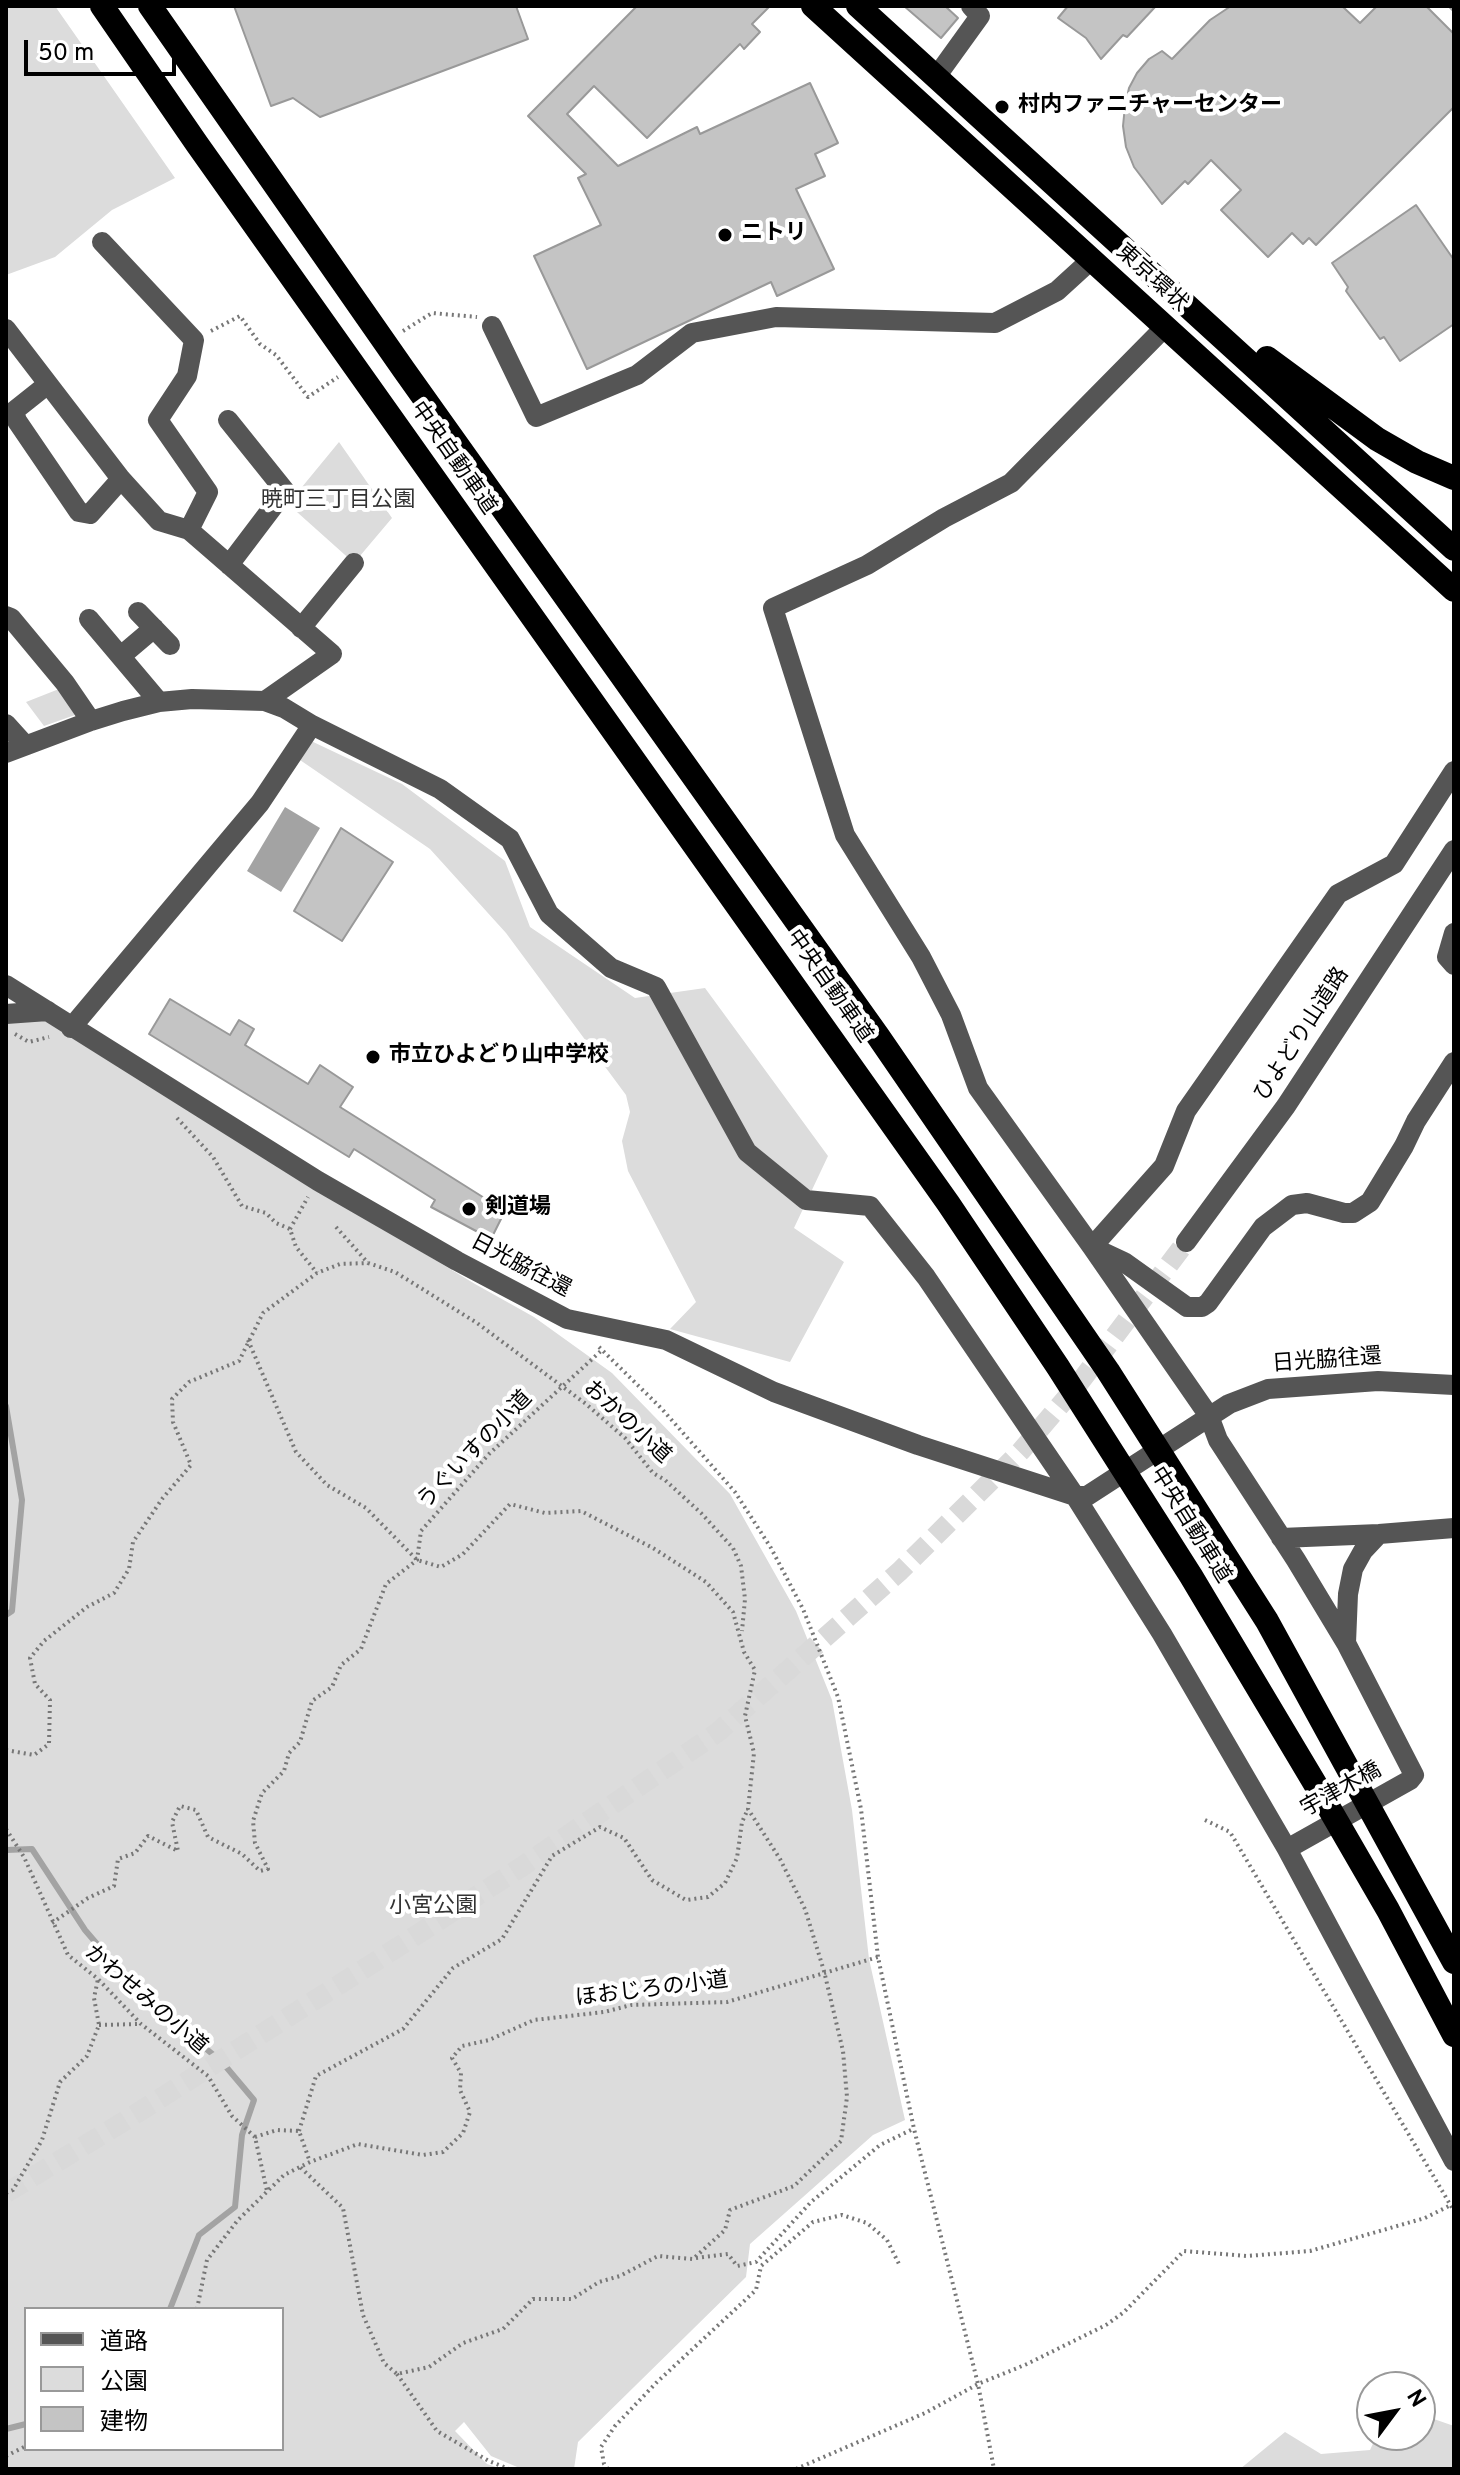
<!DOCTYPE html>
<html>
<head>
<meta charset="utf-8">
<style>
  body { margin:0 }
  #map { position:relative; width:1460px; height:2475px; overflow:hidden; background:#fff; font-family:Overpass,"Noto Sans JP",sans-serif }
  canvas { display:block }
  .frame { position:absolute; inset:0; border:8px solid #000; pointer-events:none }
  .legend { position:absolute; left:24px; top:2307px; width:260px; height:144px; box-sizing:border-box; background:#fff; border:2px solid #999; margin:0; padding:10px 14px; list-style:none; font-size:24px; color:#000 }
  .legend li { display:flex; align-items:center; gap:16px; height:40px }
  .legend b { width:40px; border:2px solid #999 }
  .north { position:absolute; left:1356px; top:2371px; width:80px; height:80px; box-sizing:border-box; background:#fff; border:2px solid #999; border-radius:50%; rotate:58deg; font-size:22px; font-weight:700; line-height:32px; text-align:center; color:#000 }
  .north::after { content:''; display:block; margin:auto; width:28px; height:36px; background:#000; clip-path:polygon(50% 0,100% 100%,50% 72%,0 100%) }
  .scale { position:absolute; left:24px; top:40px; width:152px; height:36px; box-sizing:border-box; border:4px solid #000; border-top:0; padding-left:10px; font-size:24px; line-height:28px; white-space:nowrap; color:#000; -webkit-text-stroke:6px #fff; paint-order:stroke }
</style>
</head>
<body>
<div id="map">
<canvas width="1460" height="2475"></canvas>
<div class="frame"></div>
<ul class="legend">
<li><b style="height:10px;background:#555"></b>道路</li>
<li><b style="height:22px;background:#dcdcdc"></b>公園</li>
<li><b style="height:22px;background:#c4c4c4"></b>建物</li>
</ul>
<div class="north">N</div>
<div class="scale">50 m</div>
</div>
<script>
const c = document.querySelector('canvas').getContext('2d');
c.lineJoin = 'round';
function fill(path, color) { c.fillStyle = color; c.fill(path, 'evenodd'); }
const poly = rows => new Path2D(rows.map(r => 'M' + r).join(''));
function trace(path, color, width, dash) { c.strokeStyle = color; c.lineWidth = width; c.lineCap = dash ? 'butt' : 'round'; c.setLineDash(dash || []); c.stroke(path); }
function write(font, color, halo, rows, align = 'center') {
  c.font = font + ' Overpass,"Noto Sans JP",sans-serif'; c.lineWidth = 8; c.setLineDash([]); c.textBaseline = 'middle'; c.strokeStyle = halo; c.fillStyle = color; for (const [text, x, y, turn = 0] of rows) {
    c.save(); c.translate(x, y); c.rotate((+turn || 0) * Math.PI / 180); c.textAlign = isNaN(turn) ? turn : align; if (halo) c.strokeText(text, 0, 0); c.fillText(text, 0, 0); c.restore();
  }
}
fill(poly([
  [6,6,55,6,175,178,112,210,55,257,6,275],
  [339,442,392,518,354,563,288,504],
  [59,689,75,715,44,726,26,702],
  [309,740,402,784,505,861,530,927,635,998,705,988,828,1156,794,1228,844,1262,790,1362,670,1329,696,1302,628,1171,622,1141,630,1112,626,1095,506,933,430,849,300,760],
  [38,1016,341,1203,475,1284,534,1317,612,1373,730,1494,796,1611,832,1700,852,1810,869,1959,905,2120,873,2135,750,2244,746,2277,578,2442,574,2469,522,2469,491,2456,464,2422,455,2431,487,2464,502,2469,6,2469,6,1017],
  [26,2309,282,2309,282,2449,26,2449],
  [1431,2418,1454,2426,1454,2469,1240,2469,1285,2432,1321,2454,1370,2450,1377,2435,1420,2435,1420,2420]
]), '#dcdcdc');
fill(poly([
  [285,807,320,828,281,892,247,871]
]), '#a3a3a3');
trace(poly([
  [1451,6,1454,9],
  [6,1406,22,1500,12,1611,6,1615],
  [6,1850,32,1849,85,1930,139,1993,222,2062,254,2100,242,2135,235,2207,199,2235,170,2309],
  [6,2429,26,2424]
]), '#a3a3a3', 6);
const building = poly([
  [234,6,516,6,528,39,320,117,293,98,271,106,234,6],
  [637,6,770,6,752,24,760,32,744,49,740,44,647,138,594,86,567,114,618,166,697,127,700,134,810,83,838,143,815,154,825,176,796,189,834,269,777,296,771,282,587,369,534,256,601,225,578,178,586,174,528,116,637,6],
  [904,6,945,6,958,18,941,38,904,6],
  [1068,6,1156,6,1127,37,1123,35,1101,59,1086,38,1058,18,1068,6],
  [1231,6,1342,6,1360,23,1377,6,1426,6,1454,34,1454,107,1316,245,1309,238,1303,244,1292,233,1268,257,1221,210,1241,190,1211,160,1188,184,1185,181,1162,204,1134,167,1126,147,1123,126,1125,106,1129,88,1137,73,1149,59,1162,51,1172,59,1210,20,1231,6],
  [1416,205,1454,260,1454,324,1400,361,1384,337,1380,339,1346,291,1348,287,1332,263,1416,205],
  [341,828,393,862,342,941,294,911,341,828],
  [170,999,230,1035,239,1020,254,1029,245,1045,308,1084,320,1065,353,1087,340,1107,505,1211,491,1239,431,1207,435,1200,354,1149,349,1157,149,1034,170,999]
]);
fill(building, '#c4c4c4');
trace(building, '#999', 2);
trace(poly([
  [6,2193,123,2122,381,1958,523,1866,718,1732,900,1571,1021,1451,1080,1382,1186,1242]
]), '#d9d9d9', 20, [20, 10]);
trace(poly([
  [211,331,240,316,260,344,276,355,308,397,338,377],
  [403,331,432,313,477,317],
  [15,1034,29,1042,49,1037],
  [177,1118,213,1157,242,1206,266,1213,276,1223,290,1229,296,1247,317,1273],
  [336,1227,368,1263,395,1272,477,1323,586,1404,625,1438,653,1473,665,1480,701,1513,733,1548,741,1566,745,1599,742,1631],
  [290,1229,308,1197],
  [248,1340,296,1452,327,1485,366,1508,417,1560,441,1567,463,1554,510,1504,545,1513,581,1511,653,1548,706,1582,733,1612,744,1652,755,1670,745,1716,754,1753,748,1809,780,1859,805,1909,824,1971,843,2051,847,2097,841,2141,794,2186,730,2210,725,2230,693,2259,658,2256,620,2276,599,2282,572,2299,533,2299,503,2329,463,2343,429,2367,397,2374,384,2363,363,2315,343,2208,300,2167],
  [599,1347,662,1409,735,1492,771,1548,803,1609,838,1697,861,1809,878,1957,914,2129,978,2384,994,2469],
  [6,1750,34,1755,49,1744,50,1700,35,1684,30,1658,44,1641,87,1607,114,1593,129,1569,133,1542,162,1499,191,1465,173,1422,172,1399,189,1382,239,1361,263,1313,317,1273,340,1264,368,1263],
  [1205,1820,1230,1832,1454,2211],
  [6,1829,24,1857,68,1955,98,1979,141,2024,208,2076,232,2116,255,2137,267,2191],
  [52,1923,88,1898,114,1886,118,1859,135,1853,148,1836,178,1851,172,1822,180,1806,196,1810,208,1837,242,1854,260,1871,268,1869,255,1843,253,1821,262,1793,284,1771,289,1753,300,1742,312,1701,332,1687,341,1665,361,1649,386,1584,417,1560,421,1531,489,1454,602,1350],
  [99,2025,140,2024],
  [299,2131,316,2076,403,2029,453,1968,502,1939,552,1856,600,1827,624,1838,652,1880,686,1900,708,1897,725,1883,737,1858,742,1822,748,1809],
  [255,2137,277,2130,299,2131,310,2162],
  [6,2193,13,2190,42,2140,60,2082,87,2056,99,2025,94,1998,98,1979],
  [696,2258,728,2254,737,2266,756,2262,811,2202,880,2145,913,2129],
  [197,2309,207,2260,238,2220,284,2175,310,2162,358,2144,423,2155,443,2152,463,2133,470,2112,460,2090,461,2073,452,2058,462,2046,489,2040,534,2020,604,2012,631,2005,727,2002,878,1957],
  [397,2374,437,2431,489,2461,509,2469],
  [6,2456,26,2446],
  [608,2469,604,2464,601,2447,615,2426,656,2383,756,2290,761,2266,813,2222,842,2215,867,2223,887,2240,900,2266],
  [796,2469,925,2413,978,2384,1027,2364,1106,2325,1124,2312,1184,2251,1247,2256,1310,2251,1425,2218,1451,2205]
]), '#777', 4, [2, 4]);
trace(poly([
  [936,77,980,16,971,6],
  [102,242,194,340,187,376,158,420,208,492,189,530,332,654,265,701],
  [492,326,536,417,637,375,692,333,776,317,995,323,1057,291,1091,260],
  [1165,327,1011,483,944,518,867,565,773,608,845,835,921,957,951,1015,978,1088,1092,1247,1209,1416,1218,1440,1296,1560,1346,1643,1414,1775,1410,1780,1287,1849],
  [6,329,121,479,159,521,189,530],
  [48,384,14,411,17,421,79,512,90,514,121,479],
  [228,420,285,491,229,565],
  [138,612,170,645],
  [6,616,11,618,65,683,91,721],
  [89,619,159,702],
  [301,628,354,563],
  [121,656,154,628],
  [6,724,25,745],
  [312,725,440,789,510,839,549,914,611,968,656,987,747,1152,806,1200,870,1206,926,1277,996,1380,1075,1496,1162,1634,1287,1849,1454,2161],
  [6,753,91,721,123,711,159,702,192,699,265,701,284,708,312,725,260,803,71,1028],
  [1454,771,1394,864,1338,894,1186,1111,1164,1166,1092,1247,1124,1262,1187,1307,1202,1307,1208,1303,1263,1227,1292,1205,1307,1203,1344,1213,1353,1213,1370,1202,1404,1146,1416,1121,1454,1062],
  [1454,933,1447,957,1454,965],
  [6,985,318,1181,457,1261,567,1319,666,1340,774,1392,918,1445,1075,1496,1087,1496,1229,1404,1268,1389,1378,1381,1454,1385],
  [6,1014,48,1011],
  [1186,1242,1286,1106,1454,850],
  [1281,1538,1379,1534,1454,1528],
  [1346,1643,1348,1594,1353,1569,1363,1551,1379,1534]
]), '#555', 20);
trace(poly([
  [102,6,197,144,948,1203,1058,1367,1191,1576,1314,1782,1388,1910,1454,2035],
  [150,6,404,370,878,1036,1108,1371,1267,1621,1454,1962],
  [813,6,1454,590],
  [858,6,1454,549],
  [1267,358,1377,439,1417,462,1454,478]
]), '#000', 24);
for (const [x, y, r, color] of [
  [1002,107,8,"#000"],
  [725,235,8,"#000"],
  [373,1057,8,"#000"],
  [469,1209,8,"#000"]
]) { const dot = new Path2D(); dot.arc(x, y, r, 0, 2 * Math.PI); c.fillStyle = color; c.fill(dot); trace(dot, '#fff', 3); }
write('bold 22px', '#000', '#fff', [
  ["村内ファニチャーセンター",1018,107],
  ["ニトリ",741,235],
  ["市立ひよどり山中学校",389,1057],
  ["剣道場",485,1209]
], 'left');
write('22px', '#000', '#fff', [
  ["東京環状",1151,279,42],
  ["中央自動車道",452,459,55],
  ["中央自動車道",828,987,55],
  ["ひよどり山道路",1303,1035,-57],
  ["日光脇往還",520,1267,28],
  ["日光脇往還",1327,1362,-4],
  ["おかの小道",626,1423,43],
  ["うぐいすの小道",476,1451,-46],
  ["中央自動車道",1189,1526,58],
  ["宇津木橋",1342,1791,-29],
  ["ほおじろの小道",652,1991,-7],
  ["かわせみの小道",145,2001,41]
]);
write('22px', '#333', '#fff', [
  ["暁町三丁目公園",338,502],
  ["小宮公園",433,1908]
]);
</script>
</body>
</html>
